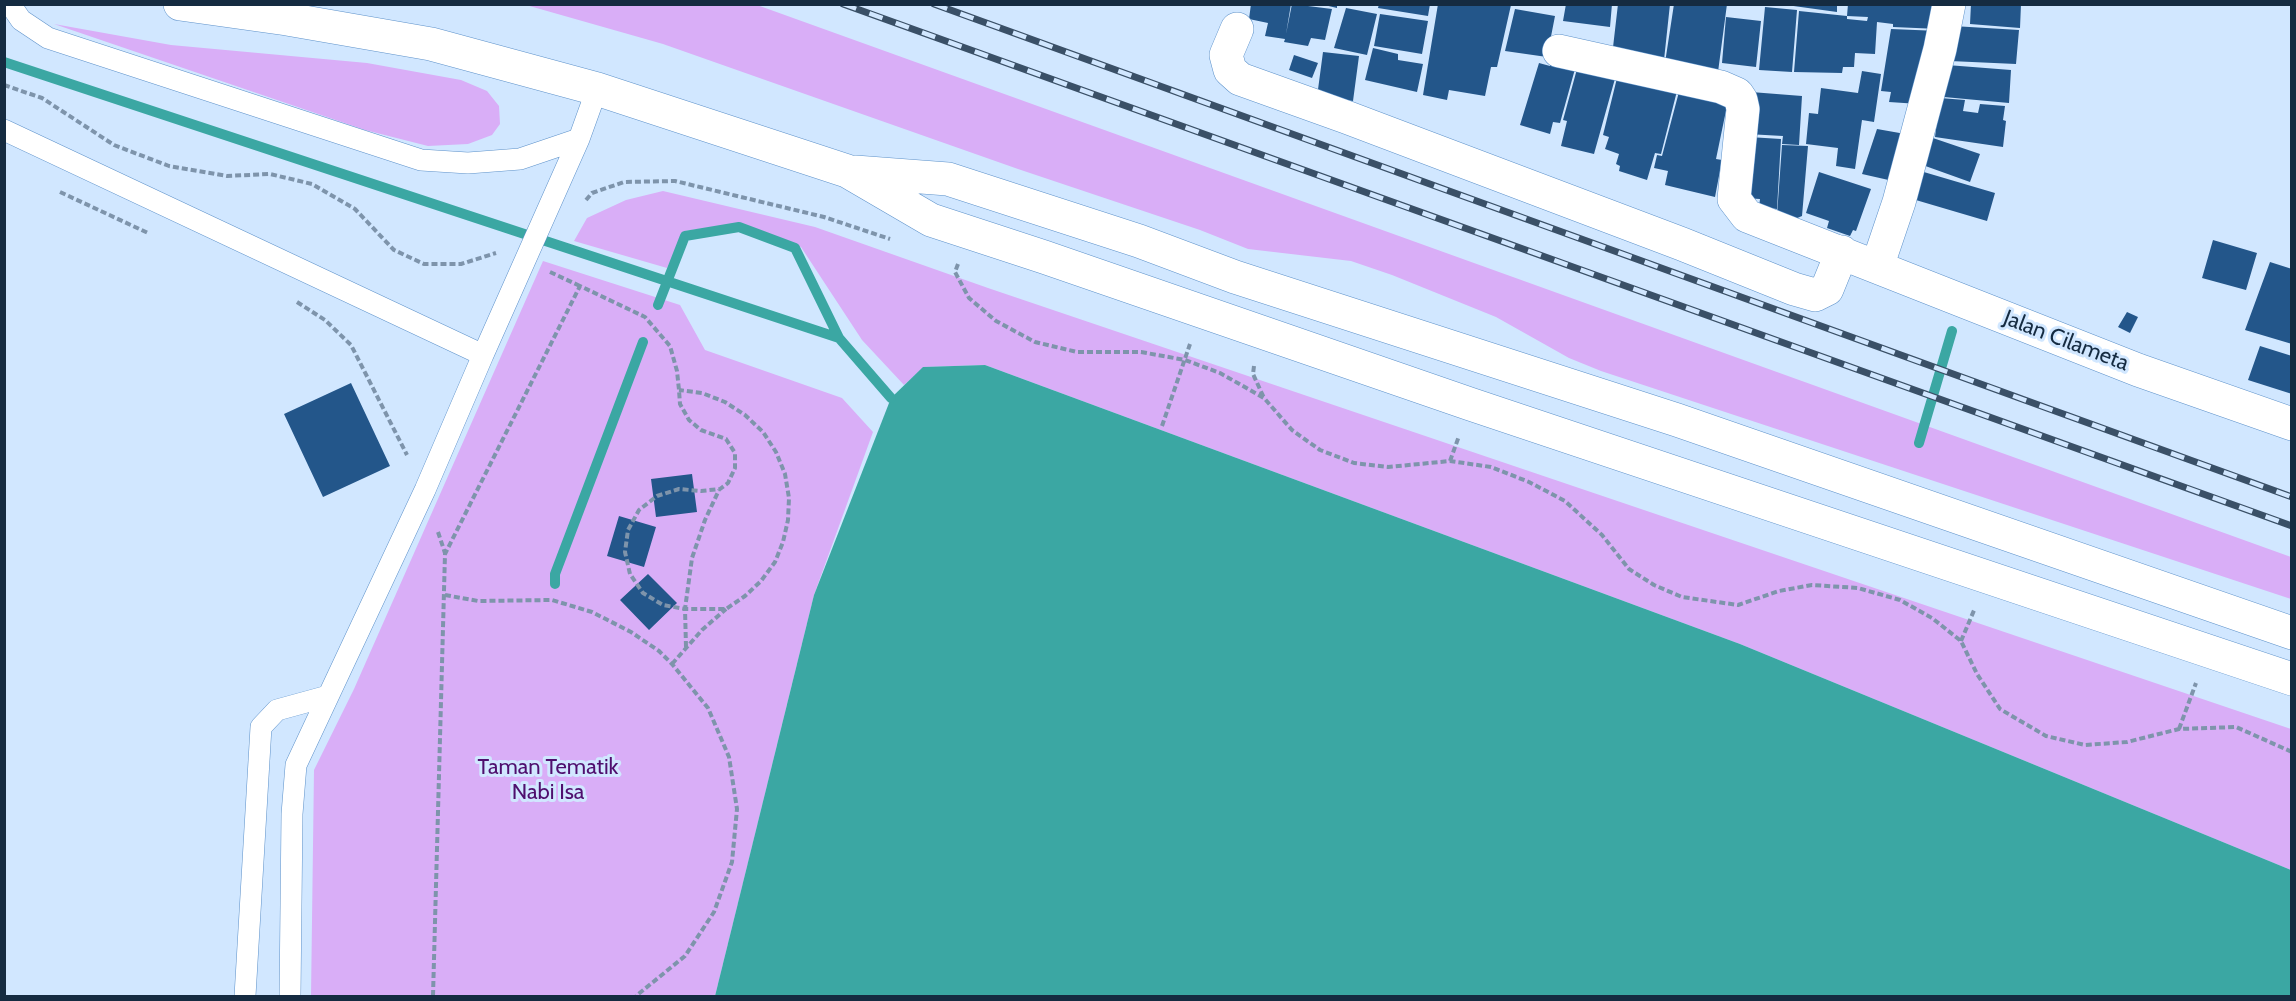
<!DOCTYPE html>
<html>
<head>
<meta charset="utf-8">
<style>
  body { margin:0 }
  #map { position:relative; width:2296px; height:1001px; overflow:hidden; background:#d1e7ff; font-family:Cabin,sans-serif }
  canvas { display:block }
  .frame { position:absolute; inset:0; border:6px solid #152b41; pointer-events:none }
</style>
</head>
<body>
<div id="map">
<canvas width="2296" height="1001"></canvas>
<div class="frame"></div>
</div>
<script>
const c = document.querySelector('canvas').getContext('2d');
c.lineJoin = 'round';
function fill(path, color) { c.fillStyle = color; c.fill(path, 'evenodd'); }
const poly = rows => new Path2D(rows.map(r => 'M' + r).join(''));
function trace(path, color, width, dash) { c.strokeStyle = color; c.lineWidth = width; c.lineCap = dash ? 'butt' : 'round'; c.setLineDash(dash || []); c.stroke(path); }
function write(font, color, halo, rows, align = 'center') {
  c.font = font + ' Cabin,sans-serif'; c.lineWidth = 6; c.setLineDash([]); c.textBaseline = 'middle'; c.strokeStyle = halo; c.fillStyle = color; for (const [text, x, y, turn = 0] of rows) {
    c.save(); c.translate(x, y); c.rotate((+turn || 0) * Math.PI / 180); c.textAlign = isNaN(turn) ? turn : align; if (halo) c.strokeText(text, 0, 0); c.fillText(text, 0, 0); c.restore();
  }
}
fill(poly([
  [526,5,757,5,2291,557,2291,599,1601,371,1569,358,1496,317,1392,275,1351,261,1248,249,1200,230,1018,169,663,44],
  [54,24,171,45,367,63,461,80,487,91,499,106,500,124,492,135,468,144,428,146,365,130],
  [663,191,815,227,988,288,2291,729,2291,870,1740,644,985,365,924,367,904,385,862,340,801,247,739,223,685,231,667,268,574,241,587,218,626,200],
  [543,261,680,305,705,350,842,398,873,432,814,595,715,996,311,996,314,770,354,689]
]), '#d9aef7');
fill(poly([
  [985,365,1740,644,2291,870,2291,996,715,996,814,595,891,398,923,367]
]), '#3ba7a3');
trace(poly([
  [4,62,839,338,891,398],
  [658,305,685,236,739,227,795,248,839,338],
  [1919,443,1952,331],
  [555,584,555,574,643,342]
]), '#3ba7a3', 10);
fill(poly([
  [1251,4,1291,4,1286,34,1292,4,1332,9,1325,40,1311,38,1308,46,1284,42,1285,39,1265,36,1268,23,1249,19],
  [1320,4,1337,4,1337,8],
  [1379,4,1430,4,1428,16,1378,8],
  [1438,4,1511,5,1497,67,1491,67,1485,96,1449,90,1447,100,1423,95],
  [1566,4,1612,4,1610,27,1563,21],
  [1618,4,1670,4,1664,60,1612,56],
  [1674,4,1727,4,1718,72,1665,63],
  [1779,4,1837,4,1837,12],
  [1848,4,1941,4,1939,29,1893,27,1893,24,1877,22,1875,54,1855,53,1854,67,1843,67,1842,73,1794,72,1799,11,1847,16,1847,19,1867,21,1868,17,1847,16],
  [1971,4,2021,4,2020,28,1970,24],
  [1765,7,1797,10,1792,72,1759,70],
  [1346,8,1377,14,1367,55,1334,48],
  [1515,9,1555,16,1547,57,1505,51],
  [1380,14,1428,21,1422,54,1374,46],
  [1726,17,1761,21,1756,67,1722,63],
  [1953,26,2019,30,2016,64,1950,61],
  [1891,29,1939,31,1919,104,1889,102,1891,92,1881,91],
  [1373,48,1398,54,1398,60,1423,64,1417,92,1365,80],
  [1323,52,1359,56,1353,101,1317,97],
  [1294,55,1318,63,1312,78,1289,70],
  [1539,63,1550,66,1550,63,1575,69,1560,123,1553,122,1550,134,1520,125],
  [1947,65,2011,70,2009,103,1944,97],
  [1577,69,1616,75,1594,154,1561,146,1567,121,1563,120],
  [1862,71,1881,74,1874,122,1862,120,1855,169,1836,166,1838,148,1806,144,1809,113,1818,114,1821,88,1858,93],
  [1617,78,1677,91,1661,154,1655,153,1647,180,1619,171,1620,166,1616,164,1619,154,1605,149,1609,137,1603,135],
  [1680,88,1728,101,1716,159,1722,160,1715,197,1665,185,1668,171,1654,168,1657,155,1662,156],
  [1751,92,1802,96,1799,145,1782,144,1783,136,1747,134],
  [1940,98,1965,100,1963,111,1978,113,1980,104,2005,106,2003,120,2006,121,2003,147,1935,137],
  [1877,129,1911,135,1893,181,1862,174],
  [1927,136,1980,154,1970,182,1917,163],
  [1749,137,1781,139,1777,209,1759,207,1760,199,1743,198],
  [1782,145,1808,146,1802,216,1795,219,1777,215],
  [1917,170,1995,193,1987,221,1909,198],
  [1819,172,1871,189,1856,231,1853,230,1850,236,1827,228,1829,221,1806,213],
  [2213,240,2257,253,2246,290,2202,278],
  [2270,262,2292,269,2292,344,2245,330],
  [2127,312,2138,317,2130,333,2118,327],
  [2260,346,2292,356,2292,394,2248,380],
  [351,383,390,466,323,497,284,414],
  [692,474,697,512,656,517,651,479],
  [619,516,656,527,644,567,607,556],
  [648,574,677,603,649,630,620,600]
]), '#23568a');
const lane = poly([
  [10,4,21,20,48,38,421,160,468,163,520,159,579,139],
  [4,130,483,355,425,490,296,765,292,814,290,996],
  [483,355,579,139,597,89],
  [245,996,261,727,277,710,328,696]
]);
const street = poly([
  [1237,29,1226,55,1230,70,1240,79,1346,117,1682,244,1794,289,1815,295,1827,289,1842,252],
  [1559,51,1721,87,1737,94,1741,100,1743,109,1734,199,1747,216,2138,370,2292,424],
  [1877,267,1899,202,1940,49,1949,4]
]);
const secondary = poly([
  [180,4,287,19,431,44,597,89,847,171,931,220,1044,257,1470,404,2292,679],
  [855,172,948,179,1139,241,1235,277,1677,420,2292,633]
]);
trace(lane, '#5e92ca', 22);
trace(street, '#5e92ca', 34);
trace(secondary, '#5e92ca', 34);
trace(poly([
  [4,85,42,98,114,145,169,166,227,176,270,174,312,184,355,209,394,250,424,264,461,264,496,253],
  [60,192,148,233],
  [586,200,592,193,624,182,675,181,824,217,890,239],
  [958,264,955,272,969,298,996,321,1035,342,1077,352,1141,352,1185,360,1220,373,1264,398,1292,430,1320,450,1354,463,1388,467,1450,461,1491,467,1529,482,1565,501,1602,535,1629,569,1654,585,1682,597,1738,605,1779,591,1812,585,1858,588,1900,600,1932,618,1961,641,1977,674,2000,709,2046,736,2085,745,2127,742,2179,729,2236,727,2292,752],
  [550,272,580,286],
  [297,302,325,320,351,345,407,455],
  [1254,366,1253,374,1264,398],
  [1162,426,1190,344],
  [1450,461,1459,436],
  [438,532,445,553],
  [445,595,478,601,552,600,592,612,631,632,659,651,672,664,708,708,729,757,737,809,732,862,714,912,685,956,636,996],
  [1961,641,1975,608],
  [686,647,685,609,692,558,705,520,719,490],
  [672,664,702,630,726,609],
  [2179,729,2196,683],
  [433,996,445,554,580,286,645,317,670,346,677,371,679,390,680,404,689,420,701,430,726,439,735,453,735,468,728,483,720,489,701,491,679,489,657,496,639,510,628,530,625,552,630,574,643,593,663,605,685,609,726,609,745,596,761,581,775,562,783,542,788,520,789,498,785,474,776,452,763,432,745,415,725,402,702,393,679,390]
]), '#7e94ab', 4, [6, 3]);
trace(lane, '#fff', 21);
trace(street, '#fff', 33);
trace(secondary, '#fff', 33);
const rail = poly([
  [843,4,2292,526],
  [934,4,2292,497]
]);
trace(rail, '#3a5067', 7);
trace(rail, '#d1e7ff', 4.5, [14]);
write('22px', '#152b41', '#d1e7ff', [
  ["Jalan Cilameta",2066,341,21]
]);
write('22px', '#4f0f6e', '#d1e7ff', [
  ["Taman Tematik",548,768],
  ["Nabi Isa",548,793]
]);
</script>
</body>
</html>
